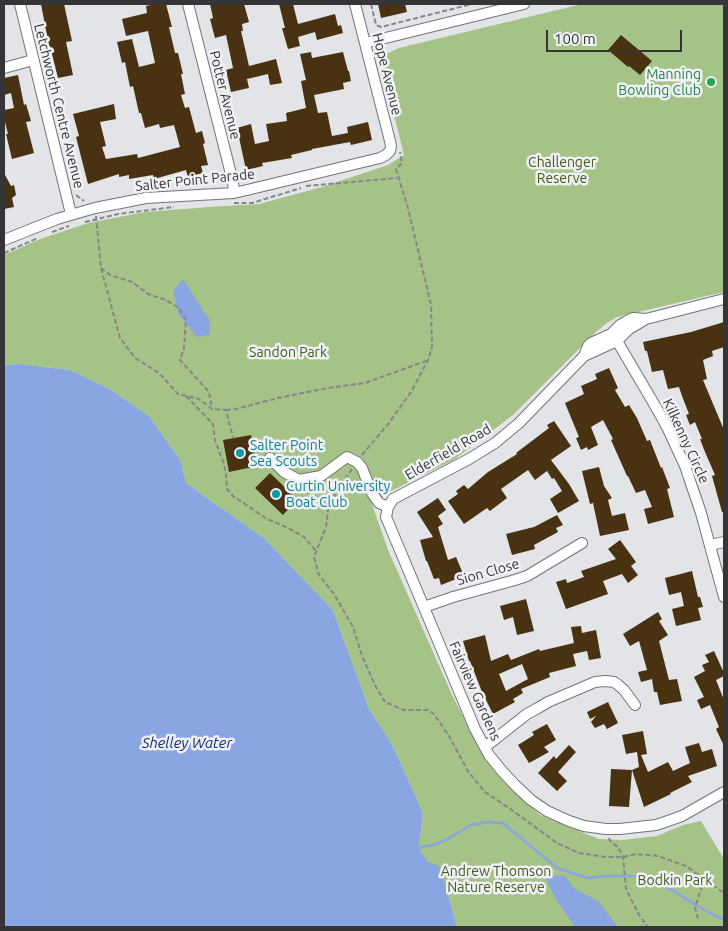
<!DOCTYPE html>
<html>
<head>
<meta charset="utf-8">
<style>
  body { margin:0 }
  #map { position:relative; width:728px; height:931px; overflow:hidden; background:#e2e4e8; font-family:Ubuntu,sans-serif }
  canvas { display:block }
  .frame { position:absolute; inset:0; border:5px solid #353537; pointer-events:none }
  .scale { position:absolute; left:546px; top:30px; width:136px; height:22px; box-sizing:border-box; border:2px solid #353537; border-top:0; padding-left:6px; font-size:15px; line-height:18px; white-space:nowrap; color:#353537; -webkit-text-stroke:4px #eff1f5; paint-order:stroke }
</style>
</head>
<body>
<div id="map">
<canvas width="728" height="931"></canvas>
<div class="frame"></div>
<div class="scale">100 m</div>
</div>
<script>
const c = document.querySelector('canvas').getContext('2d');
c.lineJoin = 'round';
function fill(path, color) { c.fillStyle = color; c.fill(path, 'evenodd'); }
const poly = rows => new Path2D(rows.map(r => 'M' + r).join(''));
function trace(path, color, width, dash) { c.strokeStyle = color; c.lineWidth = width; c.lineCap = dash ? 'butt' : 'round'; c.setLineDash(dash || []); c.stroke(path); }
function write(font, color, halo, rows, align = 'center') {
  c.font = font + ' Ubuntu,sans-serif'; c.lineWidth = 5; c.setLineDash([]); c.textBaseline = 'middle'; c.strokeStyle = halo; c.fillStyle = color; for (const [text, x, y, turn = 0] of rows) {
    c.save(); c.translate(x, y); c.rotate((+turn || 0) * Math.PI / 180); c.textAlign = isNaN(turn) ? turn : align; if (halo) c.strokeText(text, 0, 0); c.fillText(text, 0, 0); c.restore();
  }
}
fill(poly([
  [582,4,724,4,724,292,617,317,607,323,597,331,513,415,455,459,391,491,372,504,388,550,452,695,478,745,504,782,540,815,599,839,622,840,657,836,683,825,701,821,724,859,724,927,457,927,448,894,419,848,423,813,392,744,369,709,333,610,265,539,186,483,181,461,149,416,111,390,70,370,18,364,4,365,4,255,40,239,88,223,145,212,209,207,259,204,322,187,388,165,404,155,381,63,386,54,399,48]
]), '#a6c387');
fill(poly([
  [183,279,210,321,210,335,197,337,179,315,173,291],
  [18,364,70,370,111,390,149,416,181,461,186,483,265,539,333,610,369,709,392,744,423,813,419,848,428,862,439,866,448,894,457,927,4,927,4,365],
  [564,875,575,889,598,901,618,927,575,927,556,899,545,877]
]), '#89a5e2');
trace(poly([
  [419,848,436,844,448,839,471,825,487,822,503,823,557,868,588,878,606,876,643,876,672,890,697,906,718,917,724,919]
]), '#89a5e2', 2.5);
fill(poly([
  [41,4,64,4,72,41,66,42,73,75,58,78,50,46,49,46],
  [156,4,166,4,172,27,169,27,175,53,178,53,183,74,181,74,185,94,181,95,185,108,189,107,196,133,202,131,205,143,203,144,208,165,201,166,203,173,188,177,186,170,154,179,153,175,129,179,129,175,119,177,119,174,88,184,76,137,79,136,73,114,114,104,116,119,100,122,106,146,102,147,106,159,137,154,138,158,180,147,174,125,160,128,159,124,145,128,141,113,139,113,133,86,130,87,125,62,122,63,117,42,132,39,139,67,155,63,148,31,126,36,122,19,147,13,146,6],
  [210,4,244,4,249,22,242,24,243,31,241,31,249,66,276,59,282,83,270,85,268,74,247,79,249,88,231,92,226,70,233,68,226,35,215,38,210,19,213,18],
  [279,4,293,4,298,24,335,14,338,26,341,25,343,33,317,40,315,32,298,37,300,46,288,49,282,28,285,28],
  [378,4,405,4,407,12,381,18],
  [621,35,652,61,640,75,629,66,628,67,608,50],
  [311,52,312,58,343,52,348,71,349,71,351,81,343,83,344,89,314,95,318,113,327,112,332,136,348,133,347,127,368,122,372,140,351,145,350,142,312,149,312,150,291,155,292,158,262,163,263,166,246,170,237,128,251,124,255,144,269,141,266,124,287,121,286,113,306,108,301,81,306,80,300,54],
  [18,75,24,105,26,104,31,121,26,122,34,153,12,159,6,134,8,134,4,118,4,110,14,108,11,93,4,95,4,78],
  [4,173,11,186,14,185,16,195,12,198,14,207,4,209],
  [724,322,724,347,712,351,713,356,703,360,707,379,703,380,724,430,724,512,722,512,712,476,715,475,705,452,700,439,702,439,695,422,690,425,686,415,689,414,682,396,679,387,668,389,663,370,652,372,647,351,645,351,643,342,691,332],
  [609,368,618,388,615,390,625,407,629,405,637,418,647,441,650,440,661,468,662,467,670,488,667,489,674,517,648,524,644,509,652,507,645,490,636,493,628,476,627,476,611,440,613,439,603,420,591,427,598,445,588,450,587,447,581,450,576,438,579,437,565,403,584,394,581,386,597,379,595,374],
  [554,421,571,446,551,460,569,484,579,501,558,513,550,499,562,491,554,478,552,479,547,471,535,480,528,470,501,489,507,498,490,511,487,508,464,524,448,501,458,494,456,491,464,485,468,489,488,472,517,454,516,453,549,428,547,425],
  [251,435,257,466,229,472,223,440],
  [599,467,604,486,612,498,608,500,612,516,625,513,629,530,600,536,593,503,590,504,582,471],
  [270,473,297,499,283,515,255,488],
  [438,498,446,510,438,516,443,524,438,527,448,560,456,557,464,576,441,585,439,578,434,579,427,561,426,561,420,540,433,537,417,512],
  [557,515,563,525,556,528,558,532,534,545,535,549,512,555,506,534,534,527],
  [620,540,636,562,631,566,638,575,628,583,622,574,603,581,608,594,566,609,556,582,566,579,567,583,584,577,581,571,616,559,608,549],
  [692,571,698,597,700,597,703,607,698,608,701,620,676,626,672,609,684,606,681,592,669,595,665,578],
  [526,599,534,631,517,635,513,617,504,620,500,606],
  [658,612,662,619,659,621,668,635,659,641,669,680,677,679,682,701,660,705,657,692,654,692,652,679,641,682,638,672,647,670,639,641,630,646,623,634],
  [581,626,582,633,596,630,601,658,589,660,587,651,573,654,576,666,549,673,550,677,521,689,523,693,513,699,515,702,493,714,482,692,470,661,469,661,463,641,485,635,491,661,508,654,511,660,539,649,540,651,574,643,571,627],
  [522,664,528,679,506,691,499,674],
  [714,651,724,673,724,676,716,680,724,700,724,746,716,729,719,727,710,705,701,709,697,700,704,697,694,677,705,671,702,665,709,662,705,655],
  [608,702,618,723,607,729,604,724,595,728,591,722,596,716,590,719,587,712],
  [547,724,556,740,544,747,549,752,529,763,518,745,534,735,532,732],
  [643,731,647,754,641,755,648,772,668,762,673,771,690,763,685,747,699,743,702,752,712,749,717,766,688,776,692,782,670,793,671,794,644,807,632,770,639,767,637,752,626,754,622,735],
  [569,745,576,752,558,772,567,781,557,791,538,773,554,756,556,759],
  [611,769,632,770,629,807,609,806]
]), '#483212');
const minor = poly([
  [20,4,71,214],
  [188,4,233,182,234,193],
  [365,43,524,4],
  [4,68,33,60],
  [4,240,57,219,95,208,146,198,234,193,247,190,380,158,386,155,390,151,391,146,390,141,355,4],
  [646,319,633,318,627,321,620,325,611,334,591,343,588,346,584,356,519,423,495,443,469,459,393,499,388,507,386,517,475,729,489,755,502,771,515,785,531,800,547,811,569,821,584,826,606,829,620,829,656,825,668,821,682,816,724,792],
  [611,334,617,341,657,409,667,427,685,466,701,513,724,597],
  [584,356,617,341,629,329,646,319,724,299],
  [270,458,284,472,299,480,321,476,347,457,357,462,362,468,372,493,379,503,388,507],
  [710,545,724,542],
  [424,607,453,597,515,580,527,576,582,543],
  [485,747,527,714,538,708,548,702,595,682,605,681,614,682,617,684,624,690,635,705]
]);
trace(minor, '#737478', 12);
trace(poly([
  [371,4,376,25,381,27,472,4],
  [380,62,381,50],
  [306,186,397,178],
  [76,195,84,201],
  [234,203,252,203,301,188],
  [96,216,101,268,120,338,135,358,159,373,178,394,199,399,212,409,226,410,233,438],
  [85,222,118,214,174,207],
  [52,232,69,226],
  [4,253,38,238],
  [101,268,110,275,132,282,148,294,166,300,179,308,186,320,184,348,180,360,209,392,212,409],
  [186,396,213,424,215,441,224,464,226,475,227,489,233,496,267,519,286,527,304,537,316,551],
  [226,410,236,409,278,398,328,388,365,383,426,361],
  [362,455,389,423,411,392,428,360,432,347,431,305,408,208,396,169,402,163,400,152],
  [352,469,337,491,328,509,326,527,314,557,319,575,334,594,353,627,362,656,375,685,385,702,404,710,428,710,434,714,449,736,469,773,485,792,509,808,557,843,579,853,606,857,623,857,636,854,658,856,686,866,724,893],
  [609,838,610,841,618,847,623,857,626,889,639,915,648,927],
  [698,919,695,908,704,879]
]), '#86878a', 2, [5, 2.5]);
trace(minor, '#fff', 10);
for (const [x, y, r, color] of [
  [711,82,5,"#2e9e5b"],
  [240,453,5,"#0f9aa8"],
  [276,494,5,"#0f9aa8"]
]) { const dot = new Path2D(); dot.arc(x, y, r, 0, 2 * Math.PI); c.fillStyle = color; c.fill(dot); trace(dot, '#eff1f5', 2); }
write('14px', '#353537', '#eff1f5', [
  ["Hope Avenue",387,74,76],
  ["Potter Avenue",225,95,76],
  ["Letchworth Centre Avenue",59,106,76],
  ["Salter Point Parade",195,180,-6],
  ["Kilkenny Circle",686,441,65],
  ["Elderfield Road",448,452,-30],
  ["Sion Close",488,572,-16],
  ["Fairview Gardens",475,691,66]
]);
write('14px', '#27864d', '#eff1f5', [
  ["Manning",701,74],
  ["Bowling Club",701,90]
], 'right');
write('14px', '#405c18', '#eff1f5', [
  ["Challenger",562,162],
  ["Reserve",562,178],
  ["Sandon Park",288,352],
  ["Andrew Thomson",496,871],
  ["Nature Reserve",496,887],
  ["Bodkin Park",675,880]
]);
write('14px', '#0d838f', '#eff1f5', [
  ["Salter Point",250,445],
  ["Sea Scouts",250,461],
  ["Curtin University",286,486],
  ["Boat Club",286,502]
], 'left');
write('italic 15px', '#132d73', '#eff1f5', [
  ["Shelley Water",187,743]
]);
</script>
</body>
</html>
